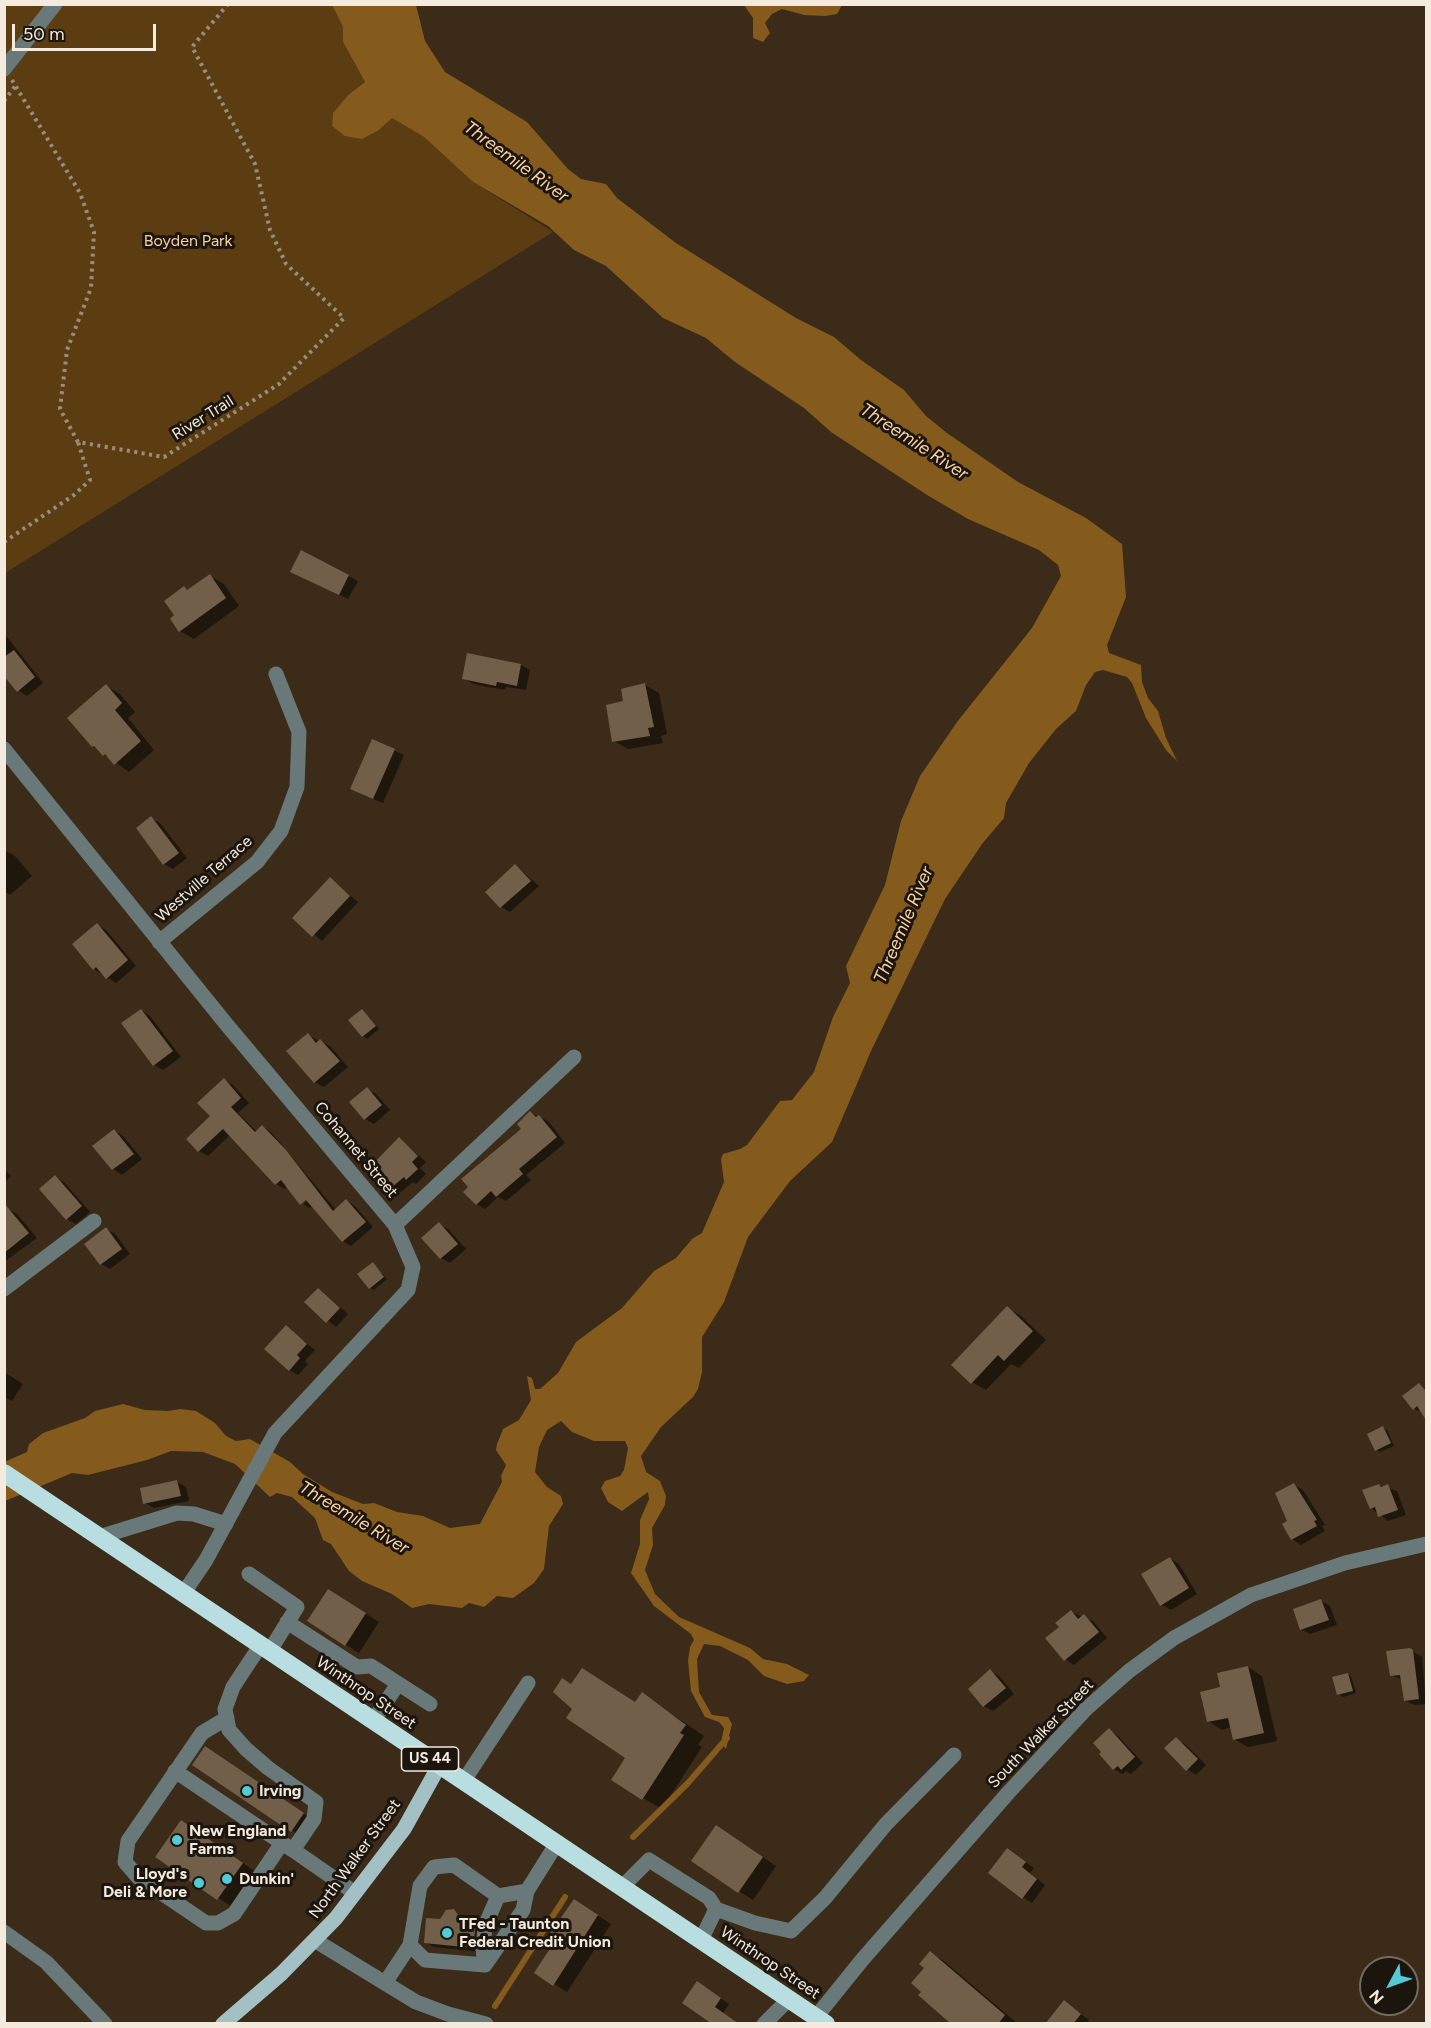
<!DOCTYPE html>
<html>
<head>
<meta charset="utf-8">
<style>
  body { margin:0 }
  #map { position:relative; width:1431px; height:2028px; overflow:hidden; background:#3b2b18; font-family:Figtree,sans-serif }
  canvas { display:block }
  .frame { position:absolute; inset:0; border:6px solid #f4eade; pointer-events:none }
  .north { position:absolute; left:1359px; top:1956px; width:60px; height:60px; box-sizing:border-box; background:#1c150d; border:2px solid #726a61; border-radius:50%; rotate:229deg; font-size:16px; font-weight:700; line-height:24px; text-align:center; color:#f4eade }
  .north::after { content:''; display:block; margin:auto; width:21px; height:27px; background:#52cbd7; clip-path:polygon(50% 0,100% 100%,50% 72%,0 100%) }
  .scale { position:absolute; left:12px; top:24px; width:144px; height:27px; box-sizing:border-box; border:3px solid #f4eade; border-top:0; padding-left:8px; font-size:18px; line-height:21px; white-space:nowrap; color:#f4eade; -webkit-text-stroke:4px #1c150d; paint-order:stroke }
</style>
</head>
<body>
<div id="map">
<canvas width="1431" height="2028"></canvas>
<div class="frame"></div>
<div class="north">N</div>
<div class="scale">50 m</div>
</div>
<script>
const c = document.querySelector('canvas').getContext('2d');
c.lineJoin = 'round';
function fill(path, color) { c.fillStyle = color; c.fill(path, 'evenodd'); }
const poly = rows => new Path2D(rows.map(r => 'M' + r).join(''));
function trace(path, color, width, dash) { c.strokeStyle = color; c.lineWidth = width; c.lineCap = dash ? 'butt' : 'round'; c.setLineDash(dash || []); c.stroke(path); }
function write(font, color, halo, rows, align = 'center') {
  c.font = font + ' Figtree,sans-serif'; c.lineWidth = 6; c.setLineDash([]); c.textBaseline = 'middle'; c.strokeStyle = halo; c.fillStyle = color; for (const [text, x, y, turn = 0] of rows) {
    c.save(); c.translate(x, y); c.rotate((+turn || 0) * Math.PI / 180); c.textAlign = isNaN(turn) ? turn : align; if (halo) c.strokeText(text, 0, 0); c.fillText(text, 0, 0); c.restore();
  }
}
fill(poly([
  [5,5,332,5,343,27,343,42,365,82,348,95,333,113,332,126,379,130,391,117,424,137,473,182,553,232,5,573]
]), '#5c3d12');
fill(poly([
  [332,5,416,5,425,41,445,72,527,122,568,169,581,179,606,184,617,198,676,243,796,318,834,337,861,360,904,390,926,416,947,433,1018,482,1086,518,1122,544,1126,597,1107,645,1109,653,1141,665,1142,682,1148,698,1158,711,1166,738,1177,761,1166,750,1146,718,1132,683,1127,677,1103,670,1095,672,1086,685,1076,711,1056,729,1029,763,1006,803,1004,818,982,844,945,899,871,1051,832,1142,790,1181,748,1237,724,1302,702,1337,702,1372,698,1389,693,1397,661,1427,641,1456,646,1472,660,1481,666,1496,665,1505,652,1528,653,1545,645,1570,655,1594,679,1617,750,1648,763,1659,787,1664,809,1675,804,1681,787,1684,764,1676,748,1660,720,1646,704,1644,697,1659,699,1692,712,1715,728,1717,732,1724,726,1749,721,1743,724,1728,719,1722,705,1717,691,1691,688,1661,690,1647,694,1640,691,1634,654,1606,631,1573,640,1544,640,1520,649,1499,648,1492,622,1511,608,1502,601,1488,605,1481,620,1476,624,1470,628,1448,625,1441,594,1441,572,1432,561,1421,547,1430,539,1447,535,1472,547,1487,561,1496,563,1504,549,1526,544,1569,534,1583,513,1598,497,1596,484,1607,469,1603,462,1608,429,1604,412,1608,392,1594,362,1581,349,1571,331,1544,323,1540,315,1518,292,1497,277,1493,270,1497,235,1464,203,1452,171,1451,147,1460,88,1475,72,1473,5,1501,4,1462,27,1452,29,1444,43,1433,85,1418,95,1411,123,1404,145,1410,168,1411,180,1409,196,1411,215,1423,226,1436,236,1441,250,1439,290,1462,303,1474,332,1492,363,1504,374,1503,397,1512,423,1516,450,1528,480,1524,502,1482,501,1476,506,1465,496,1450,497,1444,503,1429,519,1420,531,1400,527,1376,532,1378,535,1389,540,1389,558,1373,576,1342,622,1308,654,1271,676,1258,692,1239,702,1233,724,1182,721,1159,723,1154,740,1149,747,1145,780,1101,792,1100,814,1072,833,1017,850,983,846,966,885,885,901,821,920,776,957,722,1032,628,1061,576,1058,565,1039,550,968,519,927,495,831,432,804,408,735,362,706,338,663,318,606,266,574,250,548,226,473,182,424,137,392,118,379,130,362,139,345,136,332,126,333,113,348,95,365,82,343,42,343,27],
  [744,5,744,4,842,5,837,14,825,16,804,15,782,9,772,14,765,23,770,33,763,42,753,38,753,18]
]), '#855a1d');
fill(poly([
  [302,552,358,581,348,599,301,576],
  [210,576,224,584,239,606,194,639,180,631,176,616,184,588,189,591],
  [4,633,43,683,27,696,18,690,4,674],
  [521,665,530,670,526,690,506,687,505,690,473,684,464,678],
  [645,685,659,693,667,734,661,736,663,743,628,749,614,741,625,702],
  [106,686,120,694,135,712,128,718,154,750,129,772,93,746],
  [373,741,404,755,383,803,361,794],
  [151,818,160,823,187,858,173,869,164,864],
  [4,850,15,856,32,876,10,895,4,891],
  [516,866,539,886,510,912,501,907],
  [330,879,358,902,322,941,294,918],
  [97,925,106,930,136,966,116,983,94,969],
  [141,1010,150,1016,181,1057,163,1070,154,1065],
  [362,1010,379,1029,367,1039,363,1036],
  [308,1035,330,1046,348,1067,324,1087,315,1082,289,1052],
  [224,1080,233,1085,249,1103,238,1113,257,1132,263,1127,271,1132,336,1210,347,1201,355,1206,373,1227,351,1246,343,1241,313,1206,310,1208,303,1204,313,1197,301,1203,288,1186,285,1189,276,1184,230,1135,208,1156,199,1151],
  [367,1089,376,1094,390,1110,374,1124,365,1119],
  [531,1113,548,1121,565,1143,526,1175,531,1180,506,1201,498,1197,485,1209,476,1204],
  [114,1130,123,1136,142,1159,122,1175,113,1169,94,1146],
  [400,1139,426,1162,420,1168,426,1174,416,1184,413,1182,401,1192,392,1187],
  [4,1169,11,1176,4,1183],
  [55,1177,64,1182,90,1212,76,1224,67,1219],
  [8,1209,17,1214,37,1238,4,1262,4,1211],
  [439,1224,448,1229,466,1249,450,1263,441,1258],
  [106,1229,115,1234,130,1254,110,1269,101,1264],
  [373,1264,387,1279,374,1290,370,1288],
  [318,1289,348,1314,336,1327,306,1302],
  [1007,1308,1021,1316,1046,1340,1019,1368,1011,1364,986,1390,972,1382],
  [286,1327,315,1350,305,1361,308,1364,298,1375,290,1370],
  [4,1372,23,1384,12,1401,4,1397],
  [1420,1384,1426,1390,1426,1402,1418,1411,1414,1408],
  [1383,1428,1387,1430,1394,1446,1380,1452,1376,1450],
  [177,1482,186,1487,189,1501,154,1508,145,1503],
  [1294,1485,1303,1490,1325,1525,1322,1526,1325,1531,1301,1545,1292,1539,1289,1522],
  [1379,1485,1397,1491,1406,1515,1388,1521,1371,1508],
  [1170,1558,1179,1564,1197,1594,1171,1610,1162,1605,1143,1575],
  [343,1599,379,1622,359,1653,346,1645],
  [1321,1601,1330,1606,1337,1625,1310,1634,1301,1629],
  [1071,1612,1093,1621,1107,1638,1074,1665,1065,1659,1061,1628],
  [1412,1651,1422,1657,1426,1704,1414,1705,1405,1700,1403,1680,1391,1675],
  [1248,1667,1262,1676,1277,1741,1248,1747,1234,1739,1231,1727,1222,1730,1208,1721,1222,1688],
  [990,1671,999,1676,1014,1694,993,1711,984,1706],
  [1347,1674,1351,1676,1356,1693,1343,1697,1339,1694],
  [572,1686,636,1703,642,1694,704,1736,698,1745,702,1747,662,1809,643,1798,628,1757,574,1709],
  [1109,1730,1118,1736,1143,1763,1131,1774,1126,1771,1123,1774,1114,1769,1101,1754],
  [1176,1739,1185,1744,1206,1765,1196,1775,1187,1769],
  [205,1748,307,1816,296,1833,194,1765],
  [195,1830,256,1872,232,1907,157,1857],
  [730,1835,776,1866,753,1900,693,1861],
  [1016,1855,1034,1868,1030,1873,1045,1885,1032,1903,1023,1897],
  [588,1909,611,1924,567,1992,554,1984],
  [454,1911,468,1924,484,1929,482,1952,434,1947,425,1942,440,1921],
  [930,1953,944,1961,1018,2024,954,2024,923,1992],
  [706,1988,729,2004,723,2013,684,2002],
  [1073,2008,1089,2020,1086,2024,1058,2024]
]), '#0007');
trace(poly([
  [633,1837,688,1783,727,1738],
  [495,2006,565,1897]
]), '#855a1d', 6);
fill(poly([
  [301,550,349,575,339,595,290,572],
  [210,574,226,598,179,632,170,619,174,615,164,601,184,586,187,590],
  [14,650,35,677,17,692,4,676,4,657],
  [467,653,521,664,517,686,497,682,496,686,462,679],
  [645,683,654,727,648,728,650,736,612,742,606,705,623,701,621,689],
  [106,684,122,703,115,710,141,741,114,765,105,754,103,756,94,746,92,747,67,718],
  [372,739,395,749,373,799,350,789],
  [151,816,179,853,163,865,136,828],
  [515,864,531,881,500,908,485,892],
  [330,877,350,896,312,937,292,918],
  [97,923,128,960,106,979,96,967,93,970,72,944],
  [141,1009,173,1051,153,1066,121,1023],
  [362,1009,376,1026,362,1037,348,1020],
  [308,1033,316,1043,320,1039,340,1061,314,1083,286,1051],
  [224,1078,241,1098,231,1107,255,1132,262,1125,286,1150,333,1211,346,1199,366,1222,342,1242,306,1200,300,1205,281,1180,275,1185,223,1129,198,1152,186,1139,210,1116,197,1103],
  [367,1087,382,1105,364,1120,349,1102],
  [530,1111,536,1117,539,1115,557,1137,519,1169,523,1174,496,1197,491,1191,476,1205,463,1192,468,1187,461,1179,521,1129,517,1124],
  [114,1129,134,1154,112,1170,92,1146],
  [399,1137,418,1156,412,1162,418,1169,406,1180,404,1177,391,1188,372,1165],
  [55,1175,82,1206,66,1220,39,1189],
  [4,1203,29,1233,4,1253],
  [439,1222,458,1244,440,1259,421,1238],
  [106,1227,122,1249,100,1265,84,1244],
  [373,1262,384,1277,369,1289,357,1274],
  [318,1288,340,1308,326,1323,304,1302],
  [1007,1306,1033,1331,1004,1361,998,1355,971,1384,951,1365],
  [286,1325,307,1344,297,1355,300,1358,289,1371,264,1349],
  [1419,1383,1426,1391,1426,1420,1417,1406,1413,1410,1402,1396],
  [1383,1426,1391,1443,1375,1451,1367,1434],
  [177,1480,181,1496,143,1504,140,1488],
  [1294,1483,1317,1520,1314,1521,1317,1526,1291,1540,1282,1524,1287,1521,1275,1493],
  [1379,1484,1381,1487,1388,1484,1398,1510,1378,1517,1375,1507,1370,1509,1362,1490],
  [1170,1557,1189,1588,1160,1606,1141,1574],
  [328,1589,366,1613,345,1646,307,1621],
  [1321,1599,1329,1620,1300,1630,1293,1609],
  [1071,1610,1078,1619,1084,1614,1099,1632,1064,1661,1045,1638,1059,1627,1055,1623],
  [1410,1648,1413,1650,1419,1699,1404,1701,1400,1675,1390,1676,1386,1651],
  [1248,1666,1264,1733,1233,1740,1228,1718,1207,1722,1200,1692,1220,1687,1217,1673],
  [582,1668,635,1702,642,1692,686,1725,680,1733,684,1735,642,1800,611,1780,625,1758,566,1718,572,1709,553,1692,562,1678,571,1684],
  [990,1669,1006,1688,983,1707,968,1689],
  [1348,1673,1353,1691,1337,1695,1332,1677],
  [1109,1728,1135,1757,1121,1770,1118,1766,1113,1770,1099,1754,1101,1752,1093,1743],
  [1176,1737,1198,1759,1186,1771,1164,1748],
  [205,1746,304,1813,291,1832,192,1765],
  [181,1820,243,1863,217,1900,155,1857],
  [716,1825,763,1857,738,1893,691,1861],
  [1007,1848,1026,1862,1022,1867,1037,1879,1022,1899,988,1873],
  [574,1899,598,1915,553,1986,534,1973,555,1941,548,1936],
  [454,1909,463,1922,476,1923,473,1948,424,1943,426,1918,440,1919,446,1910],
  [930,1951,1005,2015,998,2024,951,2024,918,1995,921,1992,911,1983,924,1968,919,1964],
  [697,1981,721,1998,715,2007,739,2024,712,2024,682,2003],
  [1064,2000,1081,2014,1073,2024,1045,2024]
]), '#715f4a');
trace(poly([
  [12,80,80,193,94,232,91,288,67,350,60,409,78,442,164,457,279,384,344,318,286,264,270,230,255,164,192,47,228,4],
  [4,101,16,85],
  [4,542,74,495,90,480,78,442]
]), '#9a8d7e', 4, [3, 4.5]);
trace(poly([
  [4,69,55,4],
  [4,749,227,1025,395,1225,413,1267,408,1290,275,1433,206,1560,183,1594],
  [159,942,257,862,281,831,297,787,299,732,276,674],
  [395,1225,574,1057],
  [4,1289,94,1221],
  [99,1537,177,1513,194,1514,226,1524],
  [249,1574,297,1607,269,1652],
  [287,1622,357,1667,371,1666,430,1704],
  [260,1646,233,1687,225,1709,229,1730,246,1749,268,1768,316,1802,314,1819,293,1850,355,1893],
  [227,1718,202,1733,128,1841,125,1862,138,1877,206,1923,218,1923,234,1914,282,1843],
  [373,1721,398,1684],
  [175,1771,291,1849],
  [463,1782,528,1683],
  [622,1887,649,1860,709,1898,716,1909,701,1940],
  [716,1909,755,1923,791,1931,825,1898,886,1824,954,1755],
  [4,1932,46,1962,105,2024],
  [316,1941,416,2002,448,2014,486,2024],
  [410,1945,425,1960,485,1965,523,1910,527,1891,557,1843],
  [485,1965,483,1949,485,1926,498,1896],
  [385,1983,410,1945,420,1886,434,1867,454,1865,498,1896,527,1891],
  [816,2017,862,1960,1008,1793,1086,1709,1129,1671,1174,1638,1251,1595,1345,1563,1426,1544],
  [764,2024,789,1999]
]), '#697879', 15);
trace(poly([
  [223,2024,281,1974,336,1918,404,1829,439,1766]
]), '#a3c1c4', 15);
trace(poly([
  [4,1473,826,2024]
]), '#b9dee2', 18);
for (const [x, y, r, color] of [
  [247,1791,6,"#52cbd7"],
  [177,1840,6,"#52cbd7"],
  [227,1879,6,"#52cbd7"],
  [199,1883,6,"#52cbd7"],
  [447,1933,6,"#52cbd7"]
]) { const dot = new Path2D(); dot.arc(x, y, r, 0, 2 * Math.PI); c.fillStyle = color; c.fill(dot); trace(dot, '#1c150d', 2); }
for (const [x, y, w] of [
  [430,1759,57]
]) { const box = new Path2D(); box.roundRect(x - w / 2, y - 12, w, 24, 4.5); c.fillStyle = '#1c150d'; c.fill(box); trace(box, '#f4eade', 1.5); }
write('bold 15px', '#f4eade', null, [
  ["US 44",430,1759]
]);
write('16px', '#f7d1a2', '#1c150d', [
  ["Boyden Park",188,241]
]);
write('16px', '#f4eade', '#1c150d', [
  ["River Trail",203,418,-32],
  ["Westville Terrace",204,879,-41],
  ["Cohannet Street",356,1150,50],
  ["Winthrop Street",366,1693,34],
  ["South Walker Street",1041,1734,-46],
  ["North Walker Street",355,1859,-54],
  ["Winthrop Street",770,1963,34]
]);
write('bold 16px', '#f4eade', '#1c150d', [
  ["Irving",259,1791],
  ["New England",189,1831],
  ["Farms",189,1849],
  ["Lloyd's",187,1874,"right"],
  ["Deli & More",187,1892,"right"],
  ["Dunkin'",239,1879],
  ["TFed - Taunton",459,1924],
  ["Federal Credit Union",459,1942]
], 'left');
write('italic 18px', '#f9d2a4', '#1c150d', [
  ["Threemile River",516,162,36],
  ["Threemile River",914,442,33],
  ["Threemile River",904,925,-67],
  ["Threemile River",354,1518,31]
]);
</script>
</body>
</html>
